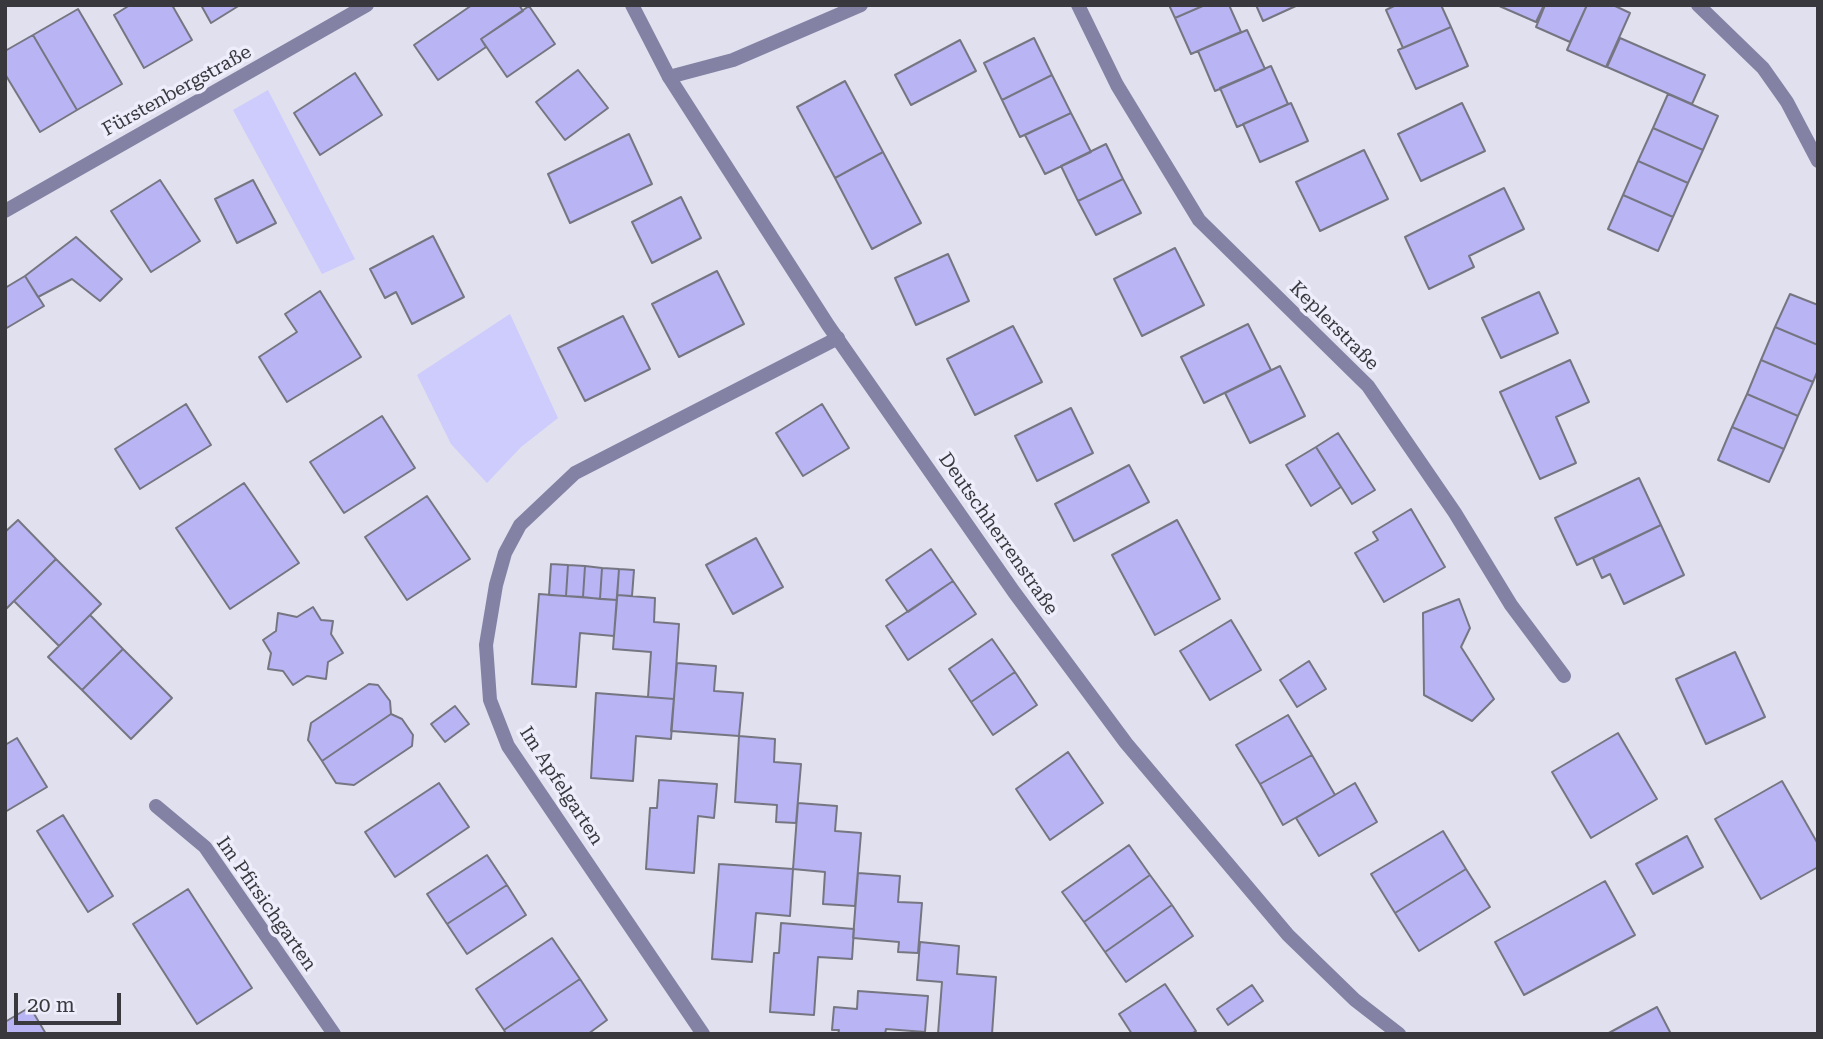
<!DOCTYPE html>
<html>
<head>
<meta charset="utf-8">
<style>
  body { margin:0 }
  #map { position:relative; width:1823px; height:1039px; overflow:hidden; background:#e0e0ee; font-family:"Roboto Serif",serif }
  canvas { display:block }
  .frame { position:absolute; inset:0; border:7px solid #38383d; pointer-events:none }
  .scale { position:absolute; left:14px; top:993px; width:107px; height:32px; box-sizing:border-box; border:4px solid #38383d; border-top:0; padding-left:9px; font-size:21px; line-height:24px; white-space:nowrap; color:#38383d; -webkit-text-stroke:5px #ededfb; paint-order:stroke }
</style>
</head>
<body>
<div id="map">
<canvas width="1823" height="1039"></canvas>
<div class="frame"></div>
<div class="scale">20 m</div>
</div>
<script>
const c = document.querySelector('canvas').getContext('2d');
c.lineJoin = 'round';
function fill(path, color) { c.fillStyle = color; c.fill(path, 'evenodd'); }
const poly = rows => new Path2D(rows.map(r => 'M' + r).join(''));
function trace(path, color, width, dash) { c.strokeStyle = color; c.lineWidth = width; c.lineCap = dash ? 'butt' : 'round'; c.setLineDash(dash || []); c.stroke(path); }
function write(font, color, halo, rows, align = 'center') {
  c.font = font + ' "Roboto Serif",serif'; c.lineWidth = 7; c.setLineDash([]); c.textBaseline = 'middle'; c.strokeStyle = halo; c.fillStyle = color; for (const [text, x, y, turn = 0] of rows) {
    c.save(); c.translate(x, y); c.rotate((+turn || 0) * Math.PI / 180); c.textAlign = isNaN(turn) ? turn : align; if (halo) c.strokeText(text, 0, 0); c.fillText(text, 0, 0); c.restore();
  }
}
fill(poly([
  [268,90,355,259,322,274,233,110],
  [510,314,558,418,521,447,487,483,451,444,417,375]
]), '#cecbfd');
const building = poly([
  [130,5,172,5,192,40,144,68,114,15,130,5],
  [201,5,240,5,211,23,201,5],
  [472,5,519,5,523,11,481,39,486,47,438,80,414,45,472,5],
  [1169,5,1205,5,1175,18,1169,5],
  [1205,5,1229,5,1241,32,1191,54,1175,18,1205,5],
  [1256,5,1298,5,1263,21,1256,5],
  [1396,5,1441,5,1451,27,1403,48,1386,10,1396,5],
  [1497,5,1544,5,1536,22,1497,5],
  [1545,5,1587,5,1570,42,1536,27,1545,5],
  [1587,5,1613,5,1630,13,1606,67,1567,50,1587,5],
  [529,6,555,44,507,77,481,39,529,6],
  [78,9,122,84,77,110,33,35,78,9],
  [1451,27,1468,66,1416,89,1398,50,1451,27],
  [1247,30,1265,69,1215,91,1198,51,1247,30],
  [33,35,77,110,40,132,5,74,5,51,33,35],
  [1034,38,1052,75,1002,100,984,63,1034,38],
  [1620,38,1705,75,1692,104,1607,67,1620,38],
  [960,40,976,71,911,105,895,75,960,40],
  [1271,66,1288,104,1237,127,1220,88,1271,66],
  [578,70,608,108,565,140,536,102,578,70],
  [355,73,382,115,320,155,294,113,355,73],
  [1052,75,1071,113,1020,137,1002,100,1052,75],
  [845,81,883,152,835,178,797,107,845,81],
  [1668,94,1718,116,1703,150,1653,128,1668,94],
  [1291,103,1308,141,1260,162,1243,124,1291,103],
  [1462,103,1485,151,1421,181,1398,134,1462,103],
  [1071,113,1091,152,1045,174,1025,135,1071,113],
  [1653,128,1703,150,1688,183,1638,161,1653,128],
  [629,134,652,184,570,223,548,174,629,134],
  [1106,144,1123,179,1078,201,1061,166,1106,144],
  [1364,150,1388,199,1320,231,1296,182,1364,150],
  [883,152,921,223,872,249,835,178,883,152],
  [1638,161,1688,183,1673,217,1623,195,1638,161],
  [1123,179,1141,213,1096,235,1078,201,1123,179],
  [160,180,200,241,151,272,111,211,160,180],
  [253,180,276,223,237,243,215,199,253,180],
  [1504,188,1524,229,1469,256,1474,267,1429,289,1405,237,1504,188],
  [1623,195,1673,217,1658,251,1608,229,1623,195],
  [681,197,701,238,652,263,632,222,681,197],
  [433,236,464,297,412,324,396,292,385,298,370,269,433,236],
  [76,237,122,279,100,301,72,279,38,297,25,276,76,237],
  [1175,248,1204,305,1142,336,1114,279,1175,248],
  [948,254,969,301,916,325,895,278,948,254],
  [717,271,744,324,679,357,652,304,717,271],
  [25,276,44,306,5,329,5,288,25,276],
  [320,291,361,357,287,402,259,357,297,332,285,314,320,291],
  [1539,292,1558,333,1501,358,1482,318,1539,292],
  [1790,294,1818,305,1818,345,1775,327,1790,294],
  [623,316,650,369,585,401,558,348,623,316],
  [1248,324,1271,370,1204,403,1181,357,1248,324],
  [1013,326,1042,382,975,415,947,359,1013,326],
  [1775,327,1818,345,1818,370,1813,382,1761,360,1775,327],
  [1570,360,1589,402,1556,417,1576,463,1540,479,1500,392,1570,360],
  [1761,360,1813,382,1798,416,1747,394,1761,360],
  [1280,366,1305,416,1250,443,1225,393,1280,366],
  [1747,394,1798,416,1784,449,1732,427,1747,394],
  [186,404,211,445,140,489,115,449,186,404],
  [822,404,849,448,803,476,776,433,822,404],
  [1071,408,1093,453,1037,481,1015,436,1071,408],
  [382,416,415,468,344,513,310,462,382,416],
  [1732,427,1784,449,1769,482,1718,460,1732,427],
  [1338,433,1375,490,1352,504,1316,447,1338,433],
  [1316,447,1341,487,1311,506,1286,465,1316,447],
  [1129,465,1149,502,1074,541,1055,504,1129,465],
  [1639,478,1661,525,1577,565,1555,518,1639,478],
  [244,483,299,563,230,609,176,528,244,483],
  [427,496,470,559,407,600,365,537,427,496],
  [1411,509,1445,567,1384,602,1355,553,1378,540,1373,532,1411,509],
  [18,520,56,559,6,609,5,532,18,520],
  [1177,520,1220,599,1155,635,1112,555,1177,520],
  [1661,525,1684,575,1624,604,1610,574,1602,578,1593,558,1661,525],
  [756,538,783,587,733,614,706,565,756,538],
  [931,549,953,581,908,612,886,580,931,549],
  [56,559,101,604,59,646,14,601,56,559],
  [551,564,568,565,566,596,549,595,551,564],
  [568,565,585,566,583,597,566,596,568,565],
  [585,566,602,568,600,599,583,597,585,566],
  [602,568,619,569,617,600,600,599,602,568],
  [619,569,634,570,632,596,617,595,619,569],
  [953,581,976,614,908,660,886,626,953,581],
  [539,594,617,600,614,636,580,633,576,687,532,684,539,594],
  [617,595,655,598,654,622,679,624,674,699,648,697,651,652,613,649,617,595],
  [1459,599,1470,628,1461,647,1494,699,1472,721,1424,695,1423,613,1459,599],
  [313,607,321,620,333,621,331,634,343,653,328,662,326,679,307,676,293,685,283,671,268,669,271,653,263,640,276,631,278,613,297,617,313,607],
  [90,615,123,649,82,690,48,657,90,615],
  [1231,620,1261,670,1210,700,1180,651,1231,620],
  [992,639,1015,672,971,702,949,669,992,639],
  [123,649,172,698,131,739,82,690,123,649],
  [1735,652,1765,717,1706,744,1676,679,1735,652],
  [1309,661,1326,689,1297,707,1280,680,1309,661],
  [677,663,716,666,714,691,743,693,739,736,671,731,677,663],
  [1015,672,1037,705,993,735,971,702,1015,672],
  [369,684,378,685,390,701,391,714,322,761,308,740,311,723,369,684],
  [596,693,674,699,671,739,636,736,633,781,591,778,596,693],
  [455,706,469,724,445,742,431,724,455,706],
  [391,714,402,719,413,735,412,746,354,785,336,783,322,761,391,714],
  [1288,715,1312,755,1260,784,1236,745,1288,715],
  [1618,733,1657,799,1591,838,1552,772,1618,733],
  [739,736,775,739,774,762,801,764,796,823,776,822,777,805,735,802,739,736],
  [17,738,47,787,5,812,5,745,17,738],
  [1068,752,1103,803,1050,840,1016,789,1068,752],
  [1312,755,1335,795,1283,825,1260,784,1312,755],
  [659,780,717,784,714,818,698,816,694,873,646,869,650,808,657,808,659,780],
  [1782,781,1818,844,1818,867,1761,899,1715,819,1782,781],
  [439,783,469,827,395,877,365,832,439,783],
  [1355,783,1377,822,1319,856,1296,818,1355,783],
  [798,803,837,806,835,831,861,833,855,906,823,904,825,872,793,869,798,803],
  [63,815,113,896,88,912,37,831,63,815],
  [1443,831,1466,869,1395,913,1371,874,1443,831],
  [1687,836,1703,867,1653,894,1636,864,1687,836],
  [1129,845,1150,875,1084,922,1062,892,1129,845],
  [487,855,507,885,447,924,427,894,487,855],
  [719,864,793,869,790,916,756,913,752,962,712,959,719,864],
  [1466,869,1490,907,1419,951,1395,913,1466,869],
  [858,873,900,876,898,902,922,903,918,953,898,952,899,942,853,938,858,873],
  [1150,875,1172,905,1105,952,1084,922,1150,875],
  [1605,881,1635,935,1524,995,1495,942,1605,881],
  [507,885,526,915,467,954,447,924,507,885],
  [188,889,252,988,197,1024,133,924,188,889],
  [1172,905,1193,936,1126,982,1105,952,1172,905],
  [781,923,854,929,852,959,818,957,814,1015,770,1012,774,953,779,953,781,923],
  [552,938,580,979,504,1030,476,989,552,938],
  [920,942,959,946,957,974,996,977,992,1034,938,1034,942,982,917,980,920,942],
  [580,979,607,1020,588,1034,506,1034,504,1030,580,979],
  [1165,984,1196,1031,1191,1034,1132,1034,1119,1014,1165,984],
  [1252,985,1263,1001,1228,1025,1217,1009,1252,985],
  [858,991,928,996,925,1032,886,1029,885,1034,838,1034,839,1030,832,1030,834,1007,857,1009,858,991],
  [30,1007,46,1034,5,1034,5,1022,30,1007],
  [1657,1007,1671,1034,1607,1034,1629,1022,1657,1007]
]);
fill(building, '#b9b5f5');
trace(building, '#767682', 2);
trace(poly([
  [1078,5,1117,85,1199,220,1368,386,1455,513,1511,605,1564,676],
  [1698,5,1763,68,1787,102,1818,161],
  [669,77,733,60,861,5],
  [5,211,367,5],
  [156,806,205,847,334,1034],
  [703,1034,508,746,490,700,486,645,496,585,505,553,520,525,575,473,838,338]
]), '#8382a4', 14);
trace(poly([
  [632,5,669,77,828,325,1014,592,1126,743,1288,935,1355,1000,1399,1034]
]), '#8382a4', 14);
write('19px', '#38383d', '#ededfb', [
  ["Fürstenbergstraße",177,91,-29],
  ["Keplerstraße",1334,326,45],
  ["Deutschherrenstraße",998,534,55],
  ["Im Apfelgarten",561,786,57],
  ["Im Pfirsichgarten",266,904,55]
]);
</script>
</body>
</html>
